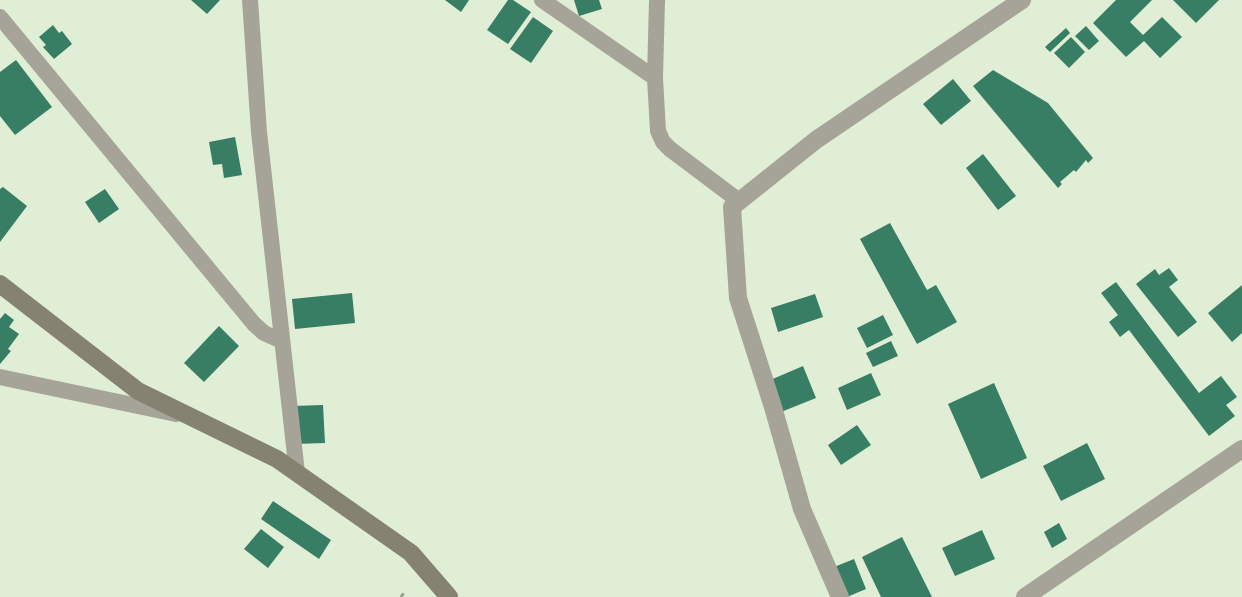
<!DOCTYPE html>
<html>
<head>
<meta charset="utf-8">
<style>
  body { margin:0 }
  canvas { display:block; background:#dfeed4 }
</style>
</head>
<body>
<canvas width="1242" height="597"></canvas>
<script>
const c = document.querySelector('canvas').getContext('2d');
c.lineJoin = 'round';
function fill(path, color) { c.fillStyle = color; c.fill(path, 'evenodd'); }
const poly = rows => new Path2D(rows.map(r => 'M' + r).join(''));
function trace(path, color, width, dash) { c.strokeStyle = color; c.lineWidth = width; c.lineCap = dash ? 'butt' : 'round'; c.setLineDash(dash || []); c.stroke(path); }
fill(poly([
  [191,0,220,0,207,14],
  [445,0,469,0,461,12],
  [508,0,513,0,531,12,508,44,487,30],
  [574,0,599,0,602,9,579,16],
  [1116,0,1152,0,1130,22,1143,35,1162,17,1182,37,1160,58,1144,41,1126,57,1093,23],
  [1173,0,1219,0,1196,23],
  [533,17,553,31,531,63,510,49],
  [53,25,59,33,62,31,72,44,54,59,43,47,46,45,39,37],
  [1086,26,1099,41,1089,50,1075,36],
  [1066,28,1070,33,1050,52,1045,47],
  [1071,37,1085,52,1069,68,1054,53],
  [16,60,52,107,15,135,0,116,0,72],
  [993,70,1048,103,1093,158,1088,163,1086,160,1076,172,1074,170,1060,182,1062,184,1058,188,973,86],
  [953,79,971,101,941,125,923,104],
  [235,137,242,175,224,178,222,164,213,165,209,142],
  [983,154,1016,196,998,210,966,168],
  [3,187,27,206,0,242,0,189],
  [105,189,119,209,99,223,85,202],
  [890,223,927,290,936,285,957,322,917,344,860,239],
  [1169,268,1178,280,1169,287,1197,322,1178,337,1136,284,1155,269,1159,275],
  [1116,282,1199,393,1221,376,1237,397,1226,405,1235,416,1209,436,1129,330,1120,337,1109,322,1118,315,1101,293],
  [1242,285,1242,333,1232,342,1208,313],
  [352,293,355,323,295,329,292,299],
  [815,294,823,317,778,332,771,308],
  [5,313,14,320,9,327,19,334,8,349,11,351,0,364,0,319],
  [883,315,893,335,867,348,857,328],
  [219,326,239,346,204,382,184,363],
  [891,341,898,356,873,367,866,353],
  [803,366,816,398,781,412,768,381],
  [871,373,881,395,847,410,838,388],
  [994,383,1027,458,981,479,948,404],
  [323,405,325,443,294,444,293,406],
  [857,425,871,445,841,465,828,445],
  [1087,443,1105,479,1061,501,1043,466],
  [273,501,331,540,319,559,261,519],
  [1059,523,1067,539,1052,548,1044,532],
  [261,529,284,547,268,568,244,549],
  [982,530,995,559,955,576,942,548],
  [902,537,932,597,881,597,862,557],
  [854,559,866,589,847,597,834,567]
]), '#377e64');
trace(poly([
  [401,597,405,591]
]), '#98a38f', 3, [4.5, 4.5]);
trace(poly([
  [250,0,259,132,297,473],
  [542,0,655,78],
  [657,0,655,78,658,131,663,142,670,149,739,201],
  [0,17,254,324,264,333,282,341],
  [0,377,176,414]
]), '#a6a498', 16);
trace(poly([
  [840,597,802,509,773,407,738,298,732,207,816,140,1022,0],
  [1025,597,1242,449]
]), '#a6a498', 18);
trace(poly([
  [0,284,138,391,277,459,411,553,449,597]
]), '#868271', 18);
</script>
</body>
</html>
